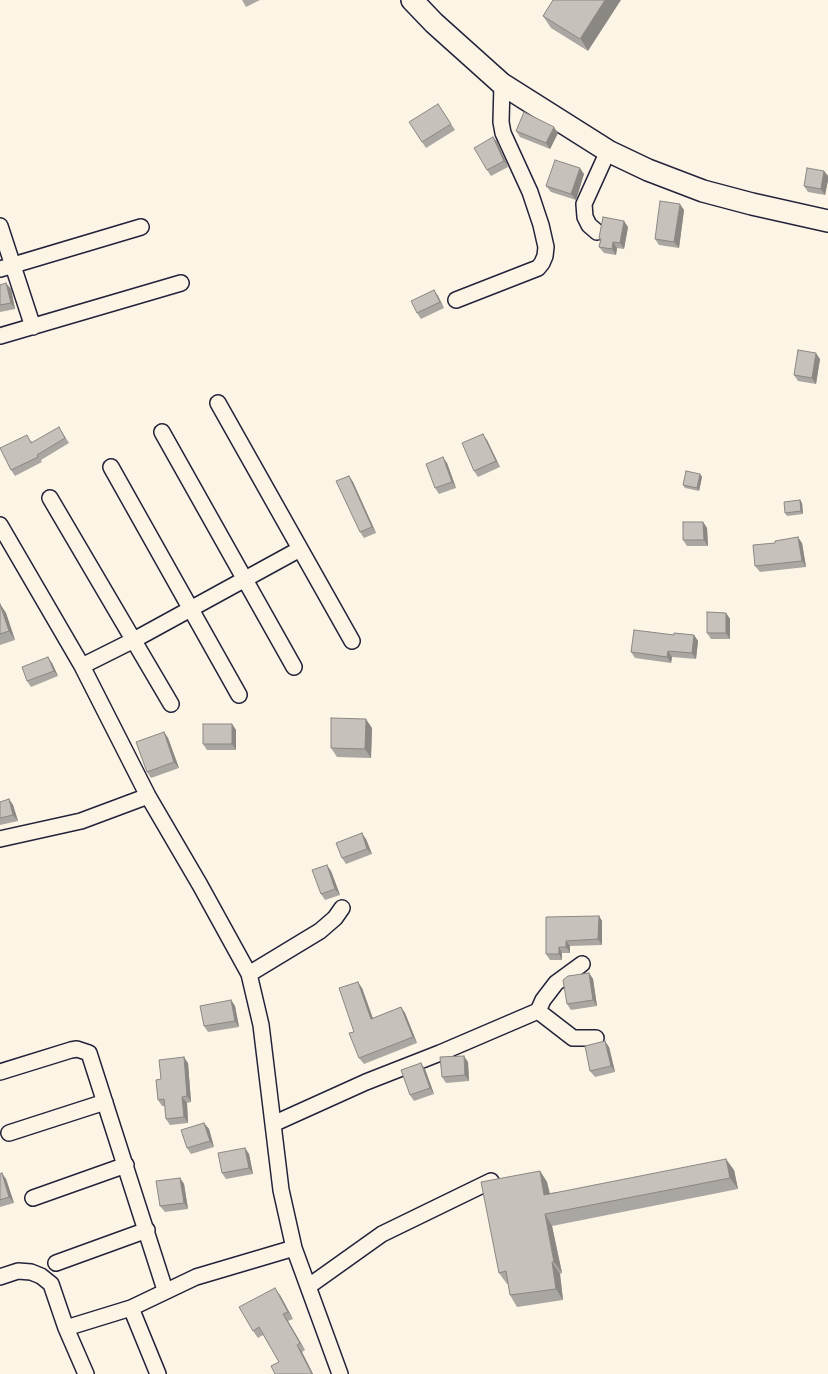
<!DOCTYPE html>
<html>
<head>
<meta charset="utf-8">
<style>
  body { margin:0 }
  canvas { display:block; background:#fcf5e5 }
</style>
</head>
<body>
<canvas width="828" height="1374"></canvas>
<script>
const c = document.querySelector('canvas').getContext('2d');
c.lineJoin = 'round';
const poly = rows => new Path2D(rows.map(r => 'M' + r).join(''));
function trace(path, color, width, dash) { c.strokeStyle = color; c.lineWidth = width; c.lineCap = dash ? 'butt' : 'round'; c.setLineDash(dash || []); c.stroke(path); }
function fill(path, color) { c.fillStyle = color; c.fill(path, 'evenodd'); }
const street = poly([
  [0,226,33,327],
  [597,232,589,225,585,217,584,204,608,151],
  [0,269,141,227],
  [456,300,538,268,542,263,545,256,546,247,541,225,530,192,503,133,501,122,502,84],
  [0,336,181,283],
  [218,403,352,641],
  [162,432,294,667],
  [111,467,239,695],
  [50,498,171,704],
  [0,525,82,666,148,796,200,885,249,974,261,1025,281,1190,294,1248,340,1374],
  [82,666,132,641,300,549],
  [0,839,81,821,148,796],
  [249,974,320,931,335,918,342,908],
  [538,1011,573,1038,596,1038],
  [0,1072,71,1050,77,1049,89,1053,165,1290],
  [273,1124,366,1082,440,1053,538,1011,543,1000,556,983,582,964],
  [9,1133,105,1102],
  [33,1198,126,1165],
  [56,1263,147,1230],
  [0,1277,18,1271,31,1272,41,1276,51,1284,66,1328,86,1374],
  [309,1286,382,1234,491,1181],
  [131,1308,158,1374],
  [66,1328,131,1308,196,1277,294,1248]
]);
const secondary = poly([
  [412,0,434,23,502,84,608,151,648,170,703,191,752,204,828,221]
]);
trace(street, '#22223b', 18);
trace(secondary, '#22223b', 24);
trace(street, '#fcf5e5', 15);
trace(secondary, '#fcf5e5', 21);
fill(poly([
  [242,0,260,0,246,7],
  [553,0,588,51,551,28,543,16],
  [438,104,455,130,426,148,422,142],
  [516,131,558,133,550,149,520,137],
  [498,143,508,167,491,176,487,170],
  [824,171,828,176,828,180,825,195,808,192,804,186],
  [584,174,576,200,551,192,546,186],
  [684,210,679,248,659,245,655,239],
  [628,227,624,249,617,248,616,255,604,253,599,247,600,241,599,238],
  [0,285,11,289,15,309,0,312],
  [434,290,438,296,444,308,421,319,417,313],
  [820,359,816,384,798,381,794,375],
  [59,427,69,443,41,460,42,462,15,476,11,470,31,440,32,443],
  [487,440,500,467,478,477,474,471],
  [447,463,456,488,439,494,435,488],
  [700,474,702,477,699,491,685,488,683,485],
  [349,476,353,482,376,533,364,538,360,532],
  [800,500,802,503,803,514,787,516,785,513],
  [703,522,707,528,708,546,687,546,683,540],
  [775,543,802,543,806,567,760,572,755,566],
  [0,604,6,613,15,640,0,645],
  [726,613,730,619,730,639,711,639,707,633],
  [674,635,694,635,698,641,696,659,672,657,671,663,635,658,631,652],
  [52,663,58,676,31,687,27,681],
  [232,724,236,730,236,750,207,750,203,744],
  [372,728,371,758,337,757,331,748],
  [164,732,168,738,179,768,151,778,147,772],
  [9,799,13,805,18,821,0,825,0,802],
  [366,839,372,854,346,864,342,858],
  [331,871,340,895,325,900,321,894],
  [599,916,602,921,602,945,570,946,570,953,562,953,562,960,550,960,546,954],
  [589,973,593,979,597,1006,571,1010,567,1004],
  [362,988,373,1018,401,1007,405,1013,417,1043,364,1064,359,1058,354,1032],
  [231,1000,235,1006,239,1027,208,1032,204,1026],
  [609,1047,615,1072,595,1077,590,1071],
  [468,1062,469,1081,446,1083,442,1077],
  [188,1063,191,1102,187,1103,188,1123,170,1125,166,1119,165,1106,162,1106,158,1100,161,1079],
  [425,1069,434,1094,414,1101,410,1095],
  [204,1123,209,1129,214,1147,191,1154,187,1148],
  [245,1148,249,1154,253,1174,226,1179,222,1173],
  [734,1170,738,1189,552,1226,562,1273,560,1274,563,1300,517,1307,510,1295,508,1284,507,1284,499,1273,540,1171,547,1182,550,1193],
  [0,1174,6,1179,14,1203,0,1207],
  [180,1178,184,1184,188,1209,165,1212,160,1206],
  [280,1295,293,1319,288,1321,305,1350,302,1352,313,1374,275,1374,279,1362,263,1335,258,1338,253,1331]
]), '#aaa6a1');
fill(poly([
  [605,0,621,0,588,51,580,39],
  [554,127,558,133,550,149,546,143],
  [493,137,498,143,508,167,504,161],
  [580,168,584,174,576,200,571,194],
  [824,171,828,176,828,180,825,195,821,189],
  [680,204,684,210,679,248,674,242],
  [624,221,628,227,624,249,620,243],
  [613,242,617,248,616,255,612,249],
  [6,283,11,289,15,309,11,303],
  [434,290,438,296,444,308,440,302],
  [816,353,820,359,816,384,812,378],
  [483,434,487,440,500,467,496,461],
  [443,457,447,463,456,488,452,482],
  [700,474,702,477,699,491,697,488],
  [349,476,353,482,376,533,372,527],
  [800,500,802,503,803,514,801,511],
  [703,522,707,528,708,546,704,540],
  [798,537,802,543,806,567,802,561],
  [0,604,6,613,15,640,9,631],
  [726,613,730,619,730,639,726,633],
  [694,635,698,641,696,659,692,653],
  [668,651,672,657,671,663,667,657],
  [48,657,52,663,58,676,54,671],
  [366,719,372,728,371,758,365,749],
  [232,724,236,730,236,750,232,744],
  [164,732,168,738,179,768,174,762],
  [9,799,13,805,18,821,13,815],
  [362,833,366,839,372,854,367,849],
  [327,865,331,871,340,895,335,889],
  [599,916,602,921,602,945,598,939],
  [566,941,570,946,570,953,566,947],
  [559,947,562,953,562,960,559,954],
  [589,973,593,979,597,1006,593,1000],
  [358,982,362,988,375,1025,371,1019],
  [231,1000,235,1006,239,1027,235,1021],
  [401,1007,405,1013,417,1043,413,1037],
  [605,1041,609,1047,615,1072,611,1066],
  [464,1056,468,1062,469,1081,465,1075],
  [184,1057,188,1063,191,1102,187,1096],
  [421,1063,425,1069,434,1094,430,1088],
  [182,1097,187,1103,188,1123,184,1117],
  [204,1123,209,1129,214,1147,210,1141],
  [245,1148,249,1154,253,1174,249,1168],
  [726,1159,734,1170,738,1189,730,1178],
  [540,1171,547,1182,552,1206,544,1195],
  [2,1173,6,1179,14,1203,9,1197],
  [180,1178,184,1184,188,1209,184,1203],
  [545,1214,552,1226,562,1273,554,1262],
  [552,1262,560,1274,563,1300,556,1289],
  [275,1288,280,1295,293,1319,288,1312],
  [283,1314,288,1321,305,1350,300,1343],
  [297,1345,302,1352,313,1374,312,1374]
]), '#8b8783');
const building = poly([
  [553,0,605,0,580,39,543,16,553,0],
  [438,104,451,124,422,142,409,122,438,104],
  [524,112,554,127,546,143,516,131,524,112],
  [493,137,504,161,487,170,474,148,493,137],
  [555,160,580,168,571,194,546,186,555,160],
  [807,168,824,171,821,189,804,186,807,168],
  [660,201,680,204,674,242,655,239,660,201],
  [603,217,624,221,620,243,613,242,612,249,599,247,601,239,599,238,603,217],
  [6,283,11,303,0,305,0,285,6,283],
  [434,290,440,302,417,313,411,301,434,290],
  [798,350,816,353,812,378,794,375,798,350],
  [59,427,65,438,37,455,38,457,11,470,0,448,27,435,31,443,59,427],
  [483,434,496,461,474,471,462,443,483,434],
  [443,457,452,482,435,488,426,464,443,457],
  [686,471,700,474,697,488,683,485,686,471],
  [349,476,372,527,360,532,336,481,349,476],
  [800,500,801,511,785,513,784,502,800,500],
  [683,522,703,522,704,540,683,540,683,522],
  [798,537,802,561,755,566,753,545,775,543,775,541,798,537],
  [0,604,9,631,0,634,0,604],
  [707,612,726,613,726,633,707,633,707,612],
  [634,630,674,635,674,633,694,635,692,653,668,651,667,657,631,652,634,630],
  [48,657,54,671,27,681,22,667,48,657],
  [331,718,366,719,365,749,331,748,331,718],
  [203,724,232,724,232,744,203,744,203,724],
  [164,732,174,762,147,772,136,742,164,732],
  [9,799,13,815,0,818,0,802,9,799],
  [362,833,367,849,342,858,336,843,362,833],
  [327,865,335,889,321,894,312,870,327,865],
  [599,916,598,939,566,941,566,947,559,947,559,954,546,954,546,917,599,916],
  [589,973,593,1000,567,1004,563,980,568,976,589,973],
  [358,982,371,1019,401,1007,413,1037,359,1058,349,1033,354,1032,339,988,358,982],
  [231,1000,235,1021,204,1026,200,1006,231,1000],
  [605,1041,611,1066,590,1071,585,1046,605,1041],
  [464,1056,465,1075,442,1077,440,1057,464,1056],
  [184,1057,187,1096,182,1097,184,1117,166,1119,164,1099,158,1100,156,1080,161,1079,159,1060,184,1057],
  [421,1063,430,1088,410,1095,401,1070,421,1063],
  [204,1123,210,1141,187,1148,181,1130,204,1123],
  [245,1148,249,1168,222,1173,218,1153,245,1148],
  [726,1159,730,1178,545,1214,554,1262,552,1262,556,1289,510,1295,506,1271,499,1273,481,1182,540,1171,544,1195,726,1159],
  [2,1173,9,1197,0,1200,0,1174,2,1173],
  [180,1178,184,1203,160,1206,156,1181,180,1178],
  [275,1288,288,1312,283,1314,300,1343,297,1345,312,1374,275,1374,271,1366,279,1362,259,1327,253,1331,239,1307,275,1288]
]);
fill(building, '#c6c1bb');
trace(building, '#8b8783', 1);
</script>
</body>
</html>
